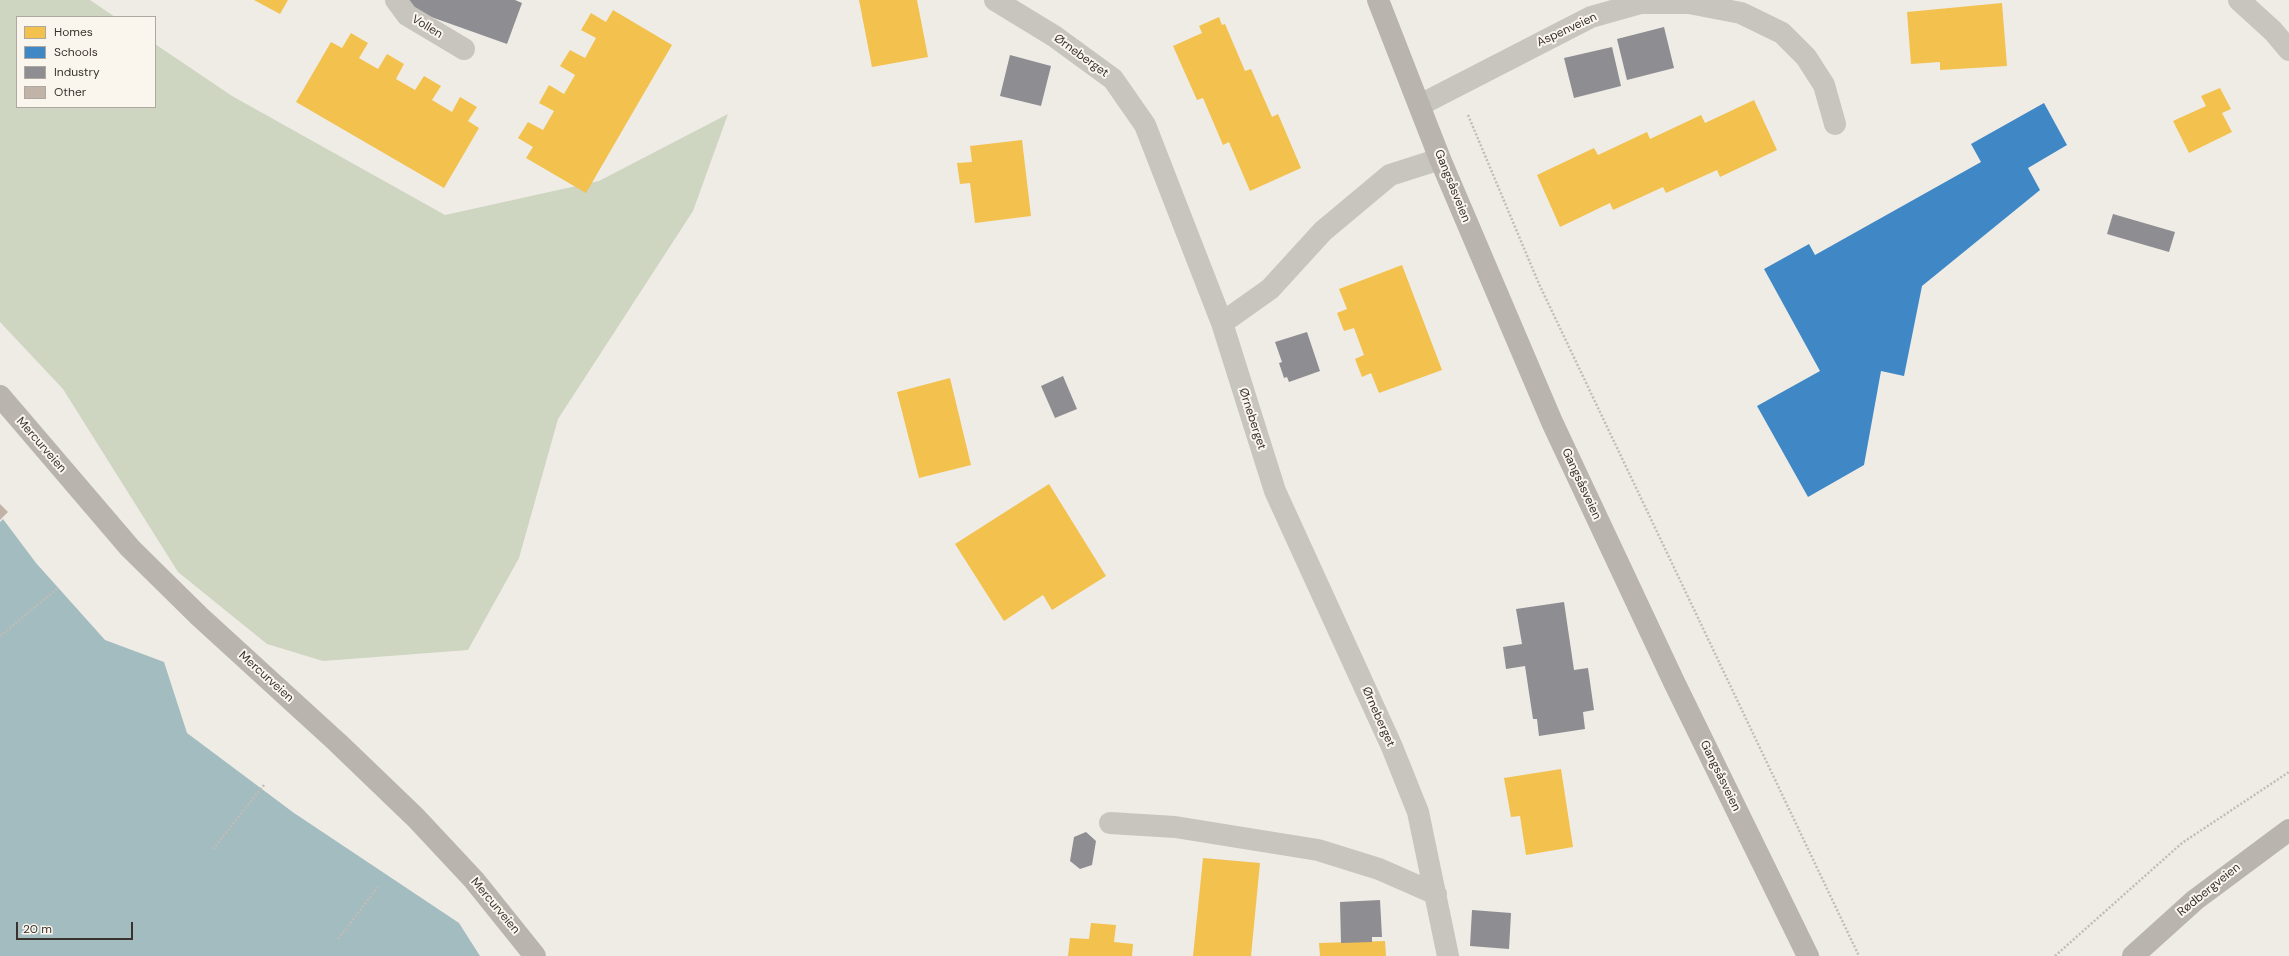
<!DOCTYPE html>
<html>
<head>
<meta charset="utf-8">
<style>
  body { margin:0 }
  #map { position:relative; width:2289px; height:956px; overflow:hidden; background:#efece6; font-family:"DM Sans",sans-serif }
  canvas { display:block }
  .legend { position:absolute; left:16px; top:16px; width:140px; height:92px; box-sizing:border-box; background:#faf6ee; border:1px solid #ada8a0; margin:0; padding:5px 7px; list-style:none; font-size:12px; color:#3a322c }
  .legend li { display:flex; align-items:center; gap:8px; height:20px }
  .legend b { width:20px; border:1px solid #ada8a0 }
  .scale { position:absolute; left:16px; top:922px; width:117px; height:18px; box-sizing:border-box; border:2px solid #3a322c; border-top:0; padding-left:5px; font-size:12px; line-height:14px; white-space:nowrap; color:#3a322c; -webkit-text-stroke:3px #faf6ee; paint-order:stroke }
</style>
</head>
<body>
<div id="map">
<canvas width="2289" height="956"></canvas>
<ul class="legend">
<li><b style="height:11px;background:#f2c14e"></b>Homes</li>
<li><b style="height:11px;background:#3f88c5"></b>Schools</li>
<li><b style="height:11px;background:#8d8d92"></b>Industry</li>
<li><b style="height:11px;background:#c2b3a8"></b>Other</li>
</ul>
<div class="scale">20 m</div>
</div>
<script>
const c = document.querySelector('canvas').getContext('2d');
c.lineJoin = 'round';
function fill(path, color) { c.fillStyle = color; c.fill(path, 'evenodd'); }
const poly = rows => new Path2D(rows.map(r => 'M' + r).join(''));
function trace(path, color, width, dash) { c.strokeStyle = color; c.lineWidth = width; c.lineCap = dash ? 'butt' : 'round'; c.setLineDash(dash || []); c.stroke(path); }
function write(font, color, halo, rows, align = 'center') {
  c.font = font + ' "DM Sans",sans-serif'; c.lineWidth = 4; c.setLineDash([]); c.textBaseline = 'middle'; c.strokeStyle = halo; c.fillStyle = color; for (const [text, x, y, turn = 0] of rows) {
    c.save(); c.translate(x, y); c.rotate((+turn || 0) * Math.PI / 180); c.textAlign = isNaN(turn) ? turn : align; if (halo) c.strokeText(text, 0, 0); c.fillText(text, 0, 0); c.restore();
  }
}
fill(poly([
  [0,0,90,0,115,17,17,17,17,107,155,107,155,44,232,96,445,215,599,181,728,114,693,211,558,419,519,558,468,650,323,661,267,644,178,572,63,389,0,322]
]), '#ced5c0');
fill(poly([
  [3,519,36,563,105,640,164,662,187,733,294,813,459,923,480,956,0,956,0,522]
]), '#a2bcc0');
fill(poly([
  [254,0,288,0,280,14],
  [859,0,917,0,928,57,872,67],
  [2002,3,2007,66,1940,70,1940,62,1911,64,1907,12],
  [613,10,672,45,586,193,526,158,533,147,518,138,528,122,543,130,554,111,539,103,549,85,564,94,575,75,560,66,570,50,585,58,596,38,581,30,591,13,606,22],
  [1219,17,1222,25,1225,24,1245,71,1251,69,1272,117,1278,114,1301,168,1250,191,1229,142,1223,145,1203,98,1197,100,1173,46,1202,33,1199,26],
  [351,33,368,43,359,58,378,69,387,54,404,64,396,79,415,90,424,76,441,86,432,100,452,112,460,97,477,107,468,121,479,128,444,188,296,102,331,42,342,48],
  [2220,88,2231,109,2222,113,2232,132,2189,153,2173,121,2206,106,2201,96],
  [1754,100,1777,150,1720,177,1717,170,1666,193,1663,187,1613,210,1610,203,1560,227,1537,175,1594,148,1598,155,1647,132,1650,139,1701,115,1705,123],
  [1022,140,1031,216,975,223,970,183,960,184,957,163,972,162,970,146],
  [1402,265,1442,370,1379,393,1371,373,1362,377,1355,359,1364,355,1354,328,1344,331,1337,313,1347,309,1339,289],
  [950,378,971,465,919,478,897,392],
  [1049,484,1106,576,1052,610,1043,595,1004,621,955,544],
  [1561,769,1573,847,1526,855,1520,816,1511,817,1504,778],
  [1203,858,1260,863,1251,956,1193,956],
  [1091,923,1116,925,1114,942,1133,944,1132,956,1068,956,1070,938,1089,939],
  [1385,941,1386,956,1320,956,1319,943]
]), '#f2c14e');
fill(poly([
  [2044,103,2067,145,2028,168,2040,190,1922,286,1904,376,1881,371,1864,465,1808,497,1757,406,1820,371,1764,269,1809,244,1815,255,1981,162,1971,144]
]), '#3f88c5');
fill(poly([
  [408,0,515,0,522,3,507,44,406,8],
  [1664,27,1674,68,1627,80,1617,39],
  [1612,47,1621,86,1574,98,1564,58],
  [1010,55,1051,66,1041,106,1000,96],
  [2113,214,2175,232,2169,252,2107,234],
  [1307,332,1320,371,1289,382,1287,377,1284,378,1279,363,1282,362,1275,342],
  [1063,376,1077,409,1055,418,1041,386],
  [1564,602,1574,670,1588,668,1594,710,1583,712,1585,729,1539,736,1537,719,1533,719,1525,666,1506,669,1503,647,1522,644,1516,609],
  [1086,832,1096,841,1092,865,1080,869,1070,861,1074,837],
  [1380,900,1382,937,1372,937,1372,942,1341,943,1340,902],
  [1472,910,1511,913,1509,949,1470,946]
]), '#8d8d92');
fill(poly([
  [0,504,8,512,0,520]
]), '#c2b3a8');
trace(poly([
  [1468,115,1539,284,1859,956],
  [0,636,58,588],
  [213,849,264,785],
  [338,939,378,887],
  [2055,956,2182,843,2289,772]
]), '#c1bcb6', 2.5, [2, 2]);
trace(poly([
  [396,0,407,15,464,49],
  [995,0,1054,36,1113,79,1145,125,1222,323,1275,491,1392,747,1418,812,1448,956],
  [2239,0,2273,31,2289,50],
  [1420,105,1591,17,1641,3,1689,3,1741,13,1782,33,1806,57,1824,85,1835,124],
  [1222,323,1270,289,1323,231,1390,175,1440,159],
  [1110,823,1175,827,1318,850,1379,869,1436,894]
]), '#c8c4be', 22);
trace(poly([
  [1378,0,1440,159,1552,422,1674,682,1808,956],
  [0,396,130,548,199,616,338,743,416,818,474,880,535,956],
  [2133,956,2195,900,2289,830]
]), '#b9b4ae', 22);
write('12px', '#3a322c', '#faf6ee', [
  ["Vollen",427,27,31],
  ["Aspenveien",1567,30,-25],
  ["Ørneberget",1081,56,36],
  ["Gangsåsveien",1452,186,68],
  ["Ørneberget",1252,419,72],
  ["Mercurveien",41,445,49],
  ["Gangsåsveien",1581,484,65],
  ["Mercurveien",266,677,42],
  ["Ørneberget",1378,717,66],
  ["Gangsåsveien",1720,776,64],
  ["Rødbergveien",2209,890,-39],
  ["Mercurveien",495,906,50]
]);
</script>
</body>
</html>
